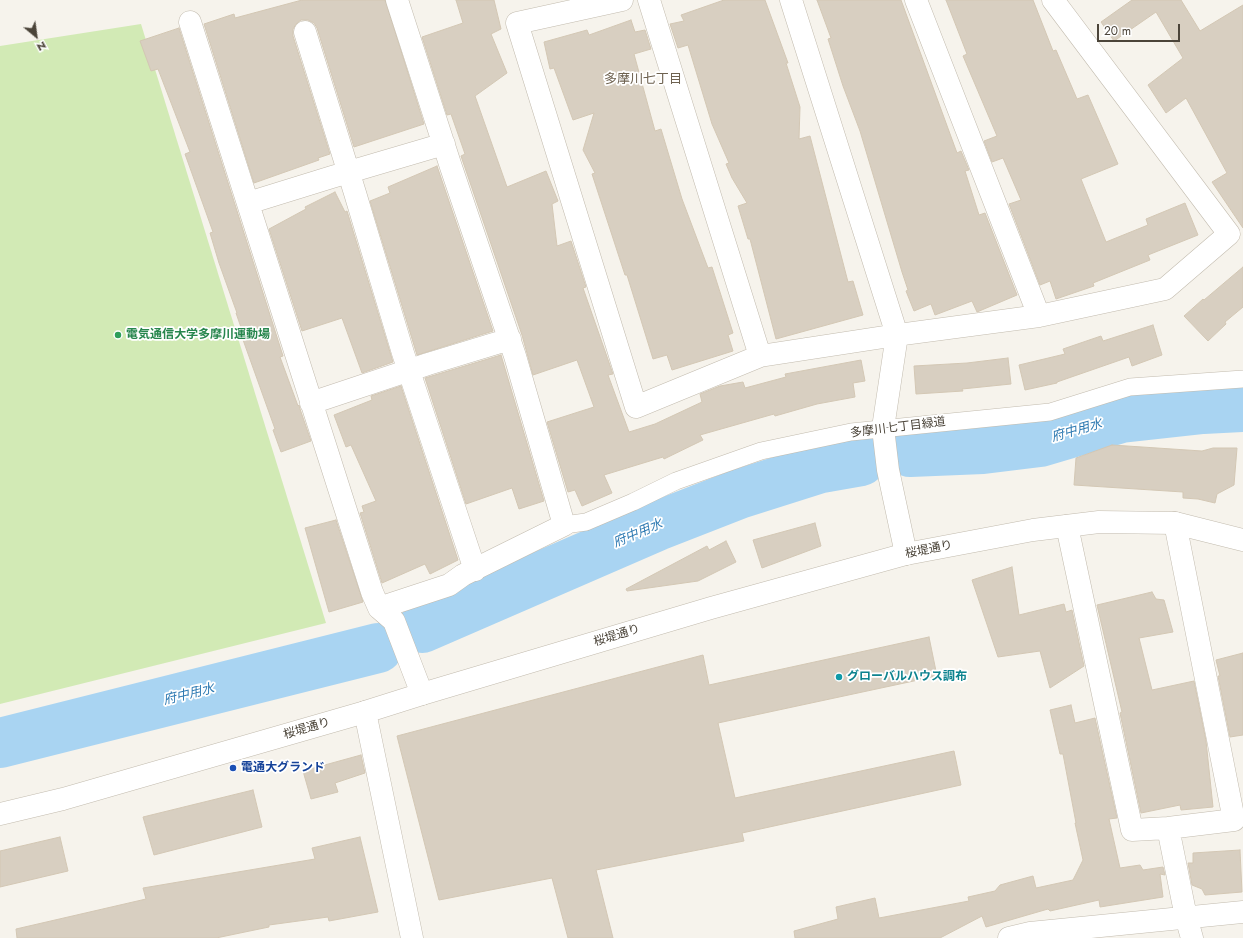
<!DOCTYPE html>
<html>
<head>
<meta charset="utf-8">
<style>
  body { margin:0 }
  #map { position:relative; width:1243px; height:938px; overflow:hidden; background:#f6f3ec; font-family:Jost,sans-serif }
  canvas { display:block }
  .north { position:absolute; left:16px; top:16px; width:40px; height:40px; -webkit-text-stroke:3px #fff; paint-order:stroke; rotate:151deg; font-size:11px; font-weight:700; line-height:16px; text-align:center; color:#4b4439 }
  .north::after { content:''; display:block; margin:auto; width:14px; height:18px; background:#4b4439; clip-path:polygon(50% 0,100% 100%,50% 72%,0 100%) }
  .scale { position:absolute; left:1097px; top:24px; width:83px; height:18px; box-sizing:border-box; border:2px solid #4b4439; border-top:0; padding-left:5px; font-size:12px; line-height:14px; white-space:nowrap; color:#4b4439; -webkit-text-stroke:3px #fff; paint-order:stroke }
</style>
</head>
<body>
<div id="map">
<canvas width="1243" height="938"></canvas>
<div class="north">N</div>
<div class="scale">20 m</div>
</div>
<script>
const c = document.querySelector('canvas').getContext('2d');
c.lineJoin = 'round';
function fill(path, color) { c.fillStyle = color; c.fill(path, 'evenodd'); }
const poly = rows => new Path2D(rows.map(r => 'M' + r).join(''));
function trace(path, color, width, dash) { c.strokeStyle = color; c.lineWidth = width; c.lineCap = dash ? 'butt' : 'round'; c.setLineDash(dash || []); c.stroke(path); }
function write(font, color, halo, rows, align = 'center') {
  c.font = font + ' Jost,"Noto Sans JP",sans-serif'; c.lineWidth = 3.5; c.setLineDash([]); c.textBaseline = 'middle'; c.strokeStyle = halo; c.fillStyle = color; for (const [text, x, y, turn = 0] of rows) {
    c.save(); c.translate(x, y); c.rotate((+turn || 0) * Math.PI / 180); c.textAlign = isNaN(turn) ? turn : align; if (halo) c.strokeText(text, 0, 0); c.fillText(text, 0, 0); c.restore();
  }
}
fill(poly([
  [141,24,326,623,0,704,0,46]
]), '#d2eab5');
trace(poly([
  [910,452,983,449,1040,442,1121,418,1203,409,1243,407],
  [422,628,657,526,739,494,821,468,861,461],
  [0,743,378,648]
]), '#a9d4f2', 50);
const building = poly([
  [302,0,385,0,424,124,354,147,317,28,314,23,308,20,301,20,296,24,293,29,293,36,330,154,318,158,319,160,254,183,204,24,234,14,235,18,302,0],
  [456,0,494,0,501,29,491,34,507,73,475,96,507,187,546,171,558,201,552,204,557,246,571,241,572,244,586,287,583,288,613,374,608,375,629,432,655,424,702,402,700,394,720,386,743,382,745,388,786,377,785,374,861,360,865,381,853,383,855,397,817,404,775,416,774,414,700,435,703,440,664,459,663,457,604,475,612,493,582,506,575,490,568,492,547,422,594,407,577,360,533,375,522,335,461,156,465,154,451,114,447,115,422,37,463,23,456,0],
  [724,0,765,0,788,63,786,63,800,107,799,139,810,136,848,282,853,281,863,315,776,339,750,239,748,239,738,206,747,203,732,178,726,164,729,163,712,124,688,45,678,48,670,24,684,21,681,15,724,0],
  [817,0,901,0,957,153,961,151,969,170,965,171,979,215,985,213,1017,295,977,312,972,301,935,315,931,304,914,311,906,291,908,290,902,272,860,131,843,86,828,39,831,38,817,0],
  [946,0,1033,0,1053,51,1056,50,1077,99,1088,95,1118,164,1081,179,1106,242,1148,225,1146,219,1185,203,1198,235,1148,255,1150,260,1093,283,1094,286,1056,299,1050,281,1040,285,1009,204,1021,200,1003,158,992,162,984,141,997,136,963,56,967,54,946,0],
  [1132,0,1181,0,1200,31,1243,5,1243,228,1212,182,1227,173,1186,98,1166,113,1148,85,1183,58,1156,12,1114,41,1101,22,1132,0],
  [631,20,635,32,645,30,651,49,634,54,655,131,661,129,682,199,708,268,712,267,733,333,728,335,733,351,672,370,667,355,653,359,627,275,625,275,592,174,595,173,583,150,594,113,573,120,554,68,550,69,544,42,587,30,589,35,631,20],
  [179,28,283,356,280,357,298,406,299,405,300,409,311,441,281,452,273,430,275,429,242,337,244,336,236,313,237,313,219,263,210,233,213,232,185,154,190,152,158,69,151,71,140,41,179,28],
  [437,166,493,331,417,355,370,201,390,193,388,187,437,166],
  [335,192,345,212,347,211,393,362,362,373,342,318,302,331,269,229,306,209,305,207,335,192],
  [1243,267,1243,307,1225,322,1226,324,1208,341,1184,316,1203,299,1204,300,1243,267],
  [1153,325,1162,355,1132,366,1129,357,1057,382,1057,383,1025,390,1019,365,1065,354,1063,349,1101,336,1103,341,1153,325],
  [501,355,544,501,519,509,512,488,466,504,425,378,501,355],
  [1008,358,1011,384,962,389,963,391,916,394,914,366,967,363,1008,358],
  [401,386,458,560,430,574,425,564,382,583,360,513,364,512,362,506,376,501,351,445,346,447,334,415,372,400,371,396,401,386],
  [1112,445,1202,451,1213,448,1237,448,1234,485,1217,494,1215,503,1198,499,1183,498,1183,492,1074,485,1076,458,1112,445],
  [336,520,363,602,329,612,305,528,336,520],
  [815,523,821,546,762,568,753,540,815,523],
  [726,541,736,562,698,581,627,591,626,589,707,546,709,550,726,541],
  [1012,567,1019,615,1064,604,1066,612,1072,610,1084,666,1050,688,1040,651,998,657,972,580,1012,567],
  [1152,592,1156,599,1164,600,1173,632,1139,638,1152,690,1194,681,1206,741,1213,807,1181,810,1180,805,1141,813,1120,713,1122,712,1097,605,1152,592],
  [929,637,937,676,718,723,735,798,954,751,961,785,742,833,744,841,596,870,613,938,568,938,552,878,439,900,397,736,703,655,709,685,929,637],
  [1243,653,1243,735,1230,737,1218,676,1220,676,1216,660,1243,653],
  [1071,705,1075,723,1095,718,1117,818,1109,819,1120,868,1140,865,1143,870,1163,867,1165,875,1160,874,1163,897,1100,907,1099,900,1050,911,1048,909,986,927,982,916,940,938,795,938,794,931,838,919,836,907,875,898,879,918,969,901,968,897,995,891,1000,885,1033,876,1036,888,1073,880,1083,860,1075,823,1076,823,1063,754,1060,754,1050,710,1071,705],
  [361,755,365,773,335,783,338,792,311,799,303,771,361,755],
  [253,790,262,827,154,855,143,817,253,790],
  [60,837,68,871,0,887,0,851,60,837],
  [360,837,378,912,329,921,328,917,269,925,269,927,216,938,17,938,16,929,146,899,143,888,315,859,312,848,360,837],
  [1240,850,1242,892,1205,895,1202,889,1192,885,1188,863,1193,863,1193,853,1240,850]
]);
fill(building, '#d8cfc1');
trace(building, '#d3c7b4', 1);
const pedestrian = poly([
  [564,525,586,522,633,502,676,481,761,451,851,432,1050,412,1130,387,1243,379]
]);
const minor = poly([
  [622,0,517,23,636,407,760,356,897,335,1039,316,1165,289,1229,234,1053,0],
  [649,0,760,356],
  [791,0,897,335,883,428,888,470,906,554],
  [916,0,1039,316],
  [190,22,372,592,379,608,394,621,422,694],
  [305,32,355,193,403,353,475,570],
  [248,203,332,177,444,144],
  [311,403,428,364,510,339],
  [1067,526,1132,830,1168,828,1234,820,1175,523],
  [379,608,449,585,463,575,564,525,515,356,451,167,397,0],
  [365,712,412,938],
  [1168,828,1186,917,1192,938],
  [1009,938,1030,933,1243,912]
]);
const tertiary = poly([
  [0,814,63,799,365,712,422,694,711,608,906,554,1033,530,1099,522,1175,523,1243,540]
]);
trace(pedestrian, '#c2bbae', 18);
trace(minor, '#c2bbae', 23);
trace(tertiary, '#c2bbae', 23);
trace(pedestrian, '#fff', 17);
trace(minor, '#fff', 22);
trace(tertiary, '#fff', 22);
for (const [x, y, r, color] of [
  [118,335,4,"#2e9e5b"],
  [839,677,4,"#0f9aa8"],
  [233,768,4,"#1a4fb4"]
]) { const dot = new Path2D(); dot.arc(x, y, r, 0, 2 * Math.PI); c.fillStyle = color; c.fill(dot); trace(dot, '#fff', 1.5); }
write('bold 12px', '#27864d', '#fff', [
  ["電気通信大学多摩川運動場",126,335]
], 'left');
write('12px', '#4b4439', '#fff', [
  ["多摩川七丁目緑道",898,428,-7],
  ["桜堤通り",929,550,-11],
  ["桜堤通り",617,636,-17],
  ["桜堤通り",307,729,-16]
]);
write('bold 12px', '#0d838f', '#fff', [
  ["グローバルハウス調布",847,677]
], 'left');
write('bold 12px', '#164399', '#fff', [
  ["電通大グランド",241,768]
], 'left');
write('13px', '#6e6250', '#fff', [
  ["多摩川七丁目",643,80]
]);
write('italic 13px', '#2e7ab2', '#fff', [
  ["府中用水",1077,431,-16],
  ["府中用水",638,534,-23],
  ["府中用水",189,695,-14]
]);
</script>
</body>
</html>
